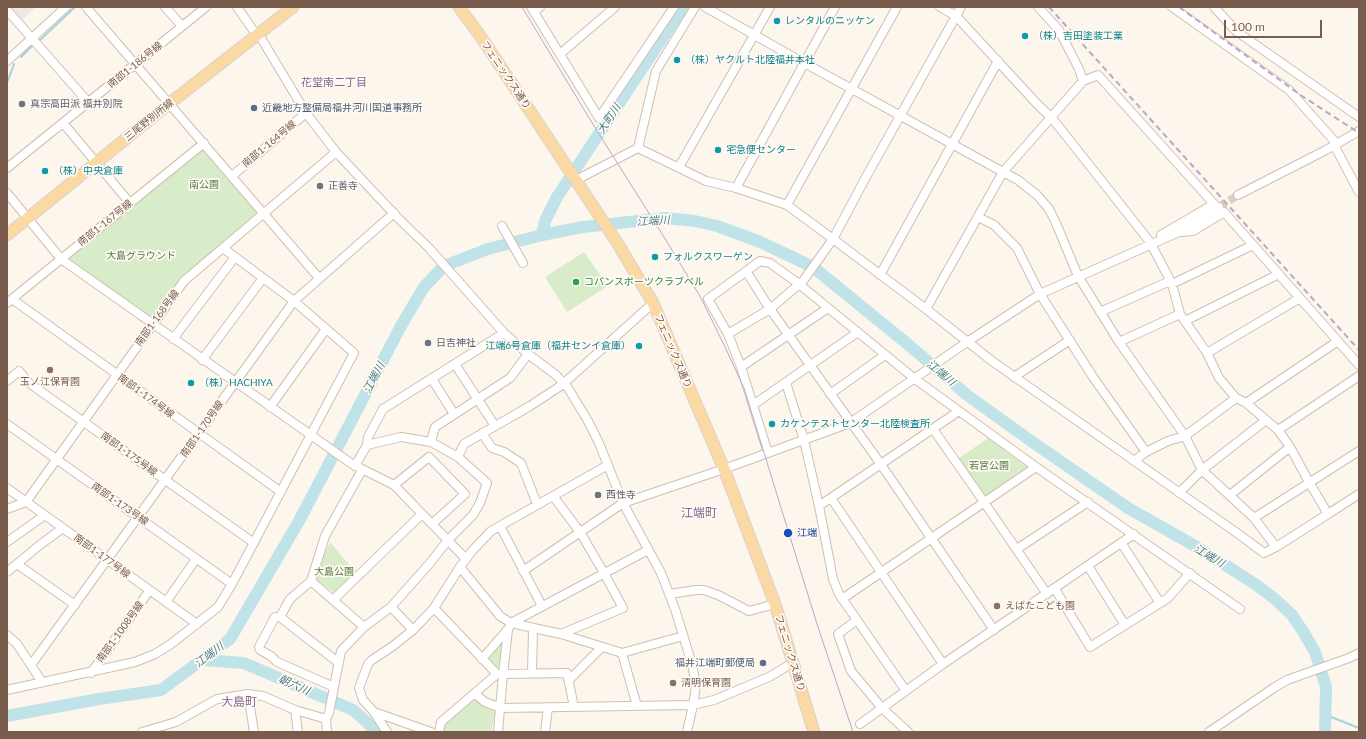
<!DOCTYPE html>
<html>
<head>
<meta charset="utf-8">
<style>
  body { margin:0 }
  #map { position:relative; width:1366px; height:739px; overflow:hidden; background:#fdf6ec; font-family:Lato,sans-serif }
  canvas { display:block }
  .frame { position:absolute; inset:0; border:8px solid #7a5c4d; pointer-events:none }
  .scale { position:absolute; left:1224px; top:20px; width:98px; height:18px; box-sizing:border-box; border:2px solid #7a5c4d; border-top:0; padding-left:5px; font-size:12px; line-height:14px; white-space:nowrap; color:#7a5c4d; -webkit-text-stroke:3px #fffaf3; paint-order:stroke }
</style>
</head>
<body>
<div id="map">
<canvas width="1366" height="739"></canvas>
<div class="frame"></div>
<div class="scale">100 m</div>
</div>
<script>
const c = document.querySelector('canvas').getContext('2d');
c.lineJoin = 'round';
function fill(path, color) { c.fillStyle = color; c.fill(path, 'evenodd'); }
const poly = rows => new Path2D(rows.map(r => 'M' + r).join(''));
function trace(path, color, width, dash) { c.strokeStyle = color; c.lineWidth = width; c.lineCap = dash ? 'butt' : 'round'; c.setLineDash(dash || []); c.stroke(path); }
function write(font, color, halo, rows, align = 'center') {
  c.font = font + ' Lato,"Noto Sans JP",sans-serif'; c.lineWidth = 3.5; c.setLineDash([]); c.textBaseline = 'middle'; c.strokeStyle = halo; c.fillStyle = color; for (const [text, x, y, turn = 0] of rows) {
    c.save(); c.translate(x, y); c.rotate((+turn || 0) * Math.PI / 180); c.textAlign = isNaN(turn) ? turn : align; if (halo) c.strokeText(text, 0, 0); c.fillText(text, 0, 0); c.restore();
  }
}
fill(poly([
  [8,7,36,7,21,21]
]), '#efe9e4');
fill(poly([
  [202,149,205,149,258,211,258,214,180,279,152,317,149,317,67,260,67,257],
  [584,252,608,286,567,312,545,277],
  [988,438,1027,467,984,497,958,459],
  [330,542,357,574,336,594,313,577],
  [506,635,503,654,497,671,487,659],
  [473,699,495,712,491,732,449,732,443,730,447,722]
]), '#d8ecc9');
trace(poly([
  [40,40,75,7],
  [21,57,33,45],
  [7,83,14,64],
  [1326,715,1359,728]
]), '#a5d3da', 2);
trace(poly([
  [542,235,545,221,557,197,683,7],
  [203,660,244,663,353,710,368,723,375,732],
  [7,716,99,699,161,690,230,639,299,521,402,324,424,287,444,266,488,249,542,235,583,227,665,218,695,221,717,226,758,241,813,267,910,346,967,395,1031,441,1128,508,1197,547,1255,584,1275,599,1292,615,1304,633,1315,652,1326,687,1325,732]
]), '#bfe3e8', 12);
trace(poly([
  [1219,207,1238,195]
]), '#dcd0c4', 8, [8, 4]);
const minor = poly([
  [86,7,319,278],
  [165,7,182,26],
  [237,7,253,30,261,38,306,113,336,152,398,218,429,248,504,333,528,354,556,375,568,388,588,421,599,443,623,503,661,573,675,609,692,664,696,686,693,705,687,732],
  [531,7,599,118,674,7],
  [695,7,656,71,638,148,706,181,736,188,787,205,833,239,866,177,961,7],
  [705,7,788,54,1003,172,1018,180,1037,195,1049,209,1056,223,1078,276,1119,342,1185,436,1202,470,1254,518,1276,547],
  [1038,7,1059,30,1079,69,1083,81],
  [1172,7,1289,90,1337,144],
  [1214,7,1236,31,1359,117],
  [7,10,88,102],
  [534,12,540,7],
  [560,54,615,7],
  [7,61,66,7],
  [63,123,130,203],
  [1334,145,1359,192],
  [679,167,770,7],
  [7,168,206,7],
  [232,176,306,113],
  [576,180,638,148],
  [736,188,835,7],
  [7,193,61,259,352,464,394,485,466,559],
  [1238,195,1326,150,1359,131],
  [787,205,897,7],
  [978,217,994,225,1017,248,1040,294,1093,377,1146,452],
  [502,226,523,263],
  [1182,232,1193,231,1224,212,1253,245],
  [746,271,770,309,880,463,994,630],
  [880,275,998,61],
  [1172,284,1253,245,1359,365],
  [12,299,281,492],
  [7,303,204,143],
  [926,309,1003,172,1083,81,1098,75,1214,204,1161,235],
  [1100,312,1170,281],
  [1185,321,1279,274],
  [728,334,770,309,803,281,833,239,926,309,992,361,1237,533,1264,553,1276,547,1328,514,1309,482,1290,447,1278,430,1246,403,1236,398,1219,378,1207,353,1180,314,1172,284,1150,242,1052,118,1039,106,956,16,940,7],
  [173,339,235,257],
  [1119,342,1180,314],
  [1207,353,1300,298],
  [202,360,263,278],
  [455,364,495,426],
  [741,367,828,308],
  [1014,377,1070,340],
  [432,379,454,414],
  [7,381,19,371,29,383,254,543],
  [786,383,804,440,819,506],
  [830,394,885,355],
  [1246,403,1338,341],
  [753,405,858,332],
  [270,407,326,329],
  [7,424,232,584],
  [933,429,984,502,1047,594],
  [1278,430,1359,376],
  [482,433,492,448,504,452,521,463,537,504],
  [431,442,435,427,510,378,528,354],
  [367,445,368,437,383,409,504,333],
  [768,453,741,367,728,334,708,299,760,261,770,263,799,284,915,379,1036,467,1240,609],
  [458,457,464,444,530,406,562,385,653,303],
  [1134,461,1146,452,1168,441,1185,436,1236,398],
  [394,485,429,457,465,494,432,524],
  [7,488,197,624],
  [1179,493,1202,470,1266,420],
  [1230,495,1290,447],
  [553,496,580,532,604,573,623,608,561,634],
  [831,498,943,664],
  [7,509,26,502,184,281,336,152],
  [1328,514,1359,494],
  [1254,518,1359,451],
  [500,526,542,606],
  [7,542,45,515],
  [1122,544,1160,603],
  [1017,549,1088,502],
  [17,564,75,605],
  [1088,566,1125,625],
  [460,567,500,616,511,623,561,634,622,653,637,706],
  [523,571,623,503,724,469,850,423,967,342,1040,294,1181,231,1219,207],
  [7,572,41,544,63,528],
  [311,581,364,627],
  [1055,589,1090,647,1168,598,1190,573],
  [669,594,696,590,704,590,718,595,749,611,775,604],
  [842,599,1036,467],
  [333,600,422,514],
  [166,602,196,559],
  [391,607,413,630],
  [434,608,497,674],
  [280,617,275,617,259,647,260,650,271,656,277,662,334,687],
  [857,620,838,634,851,671,882,708,908,732],
  [7,635,17,644,42,682],
  [622,653,683,636],
  [482,659,508,629],
  [339,663,280,617,290,599,311,581,325,536,362,470],
  [31,665,294,301,394,213],
  [91,673,149,591],
  [532,673,533,629],
  [569,680,602,647],
  [7,690,135,662,155,654,171,644,218,607,232,584,354,353,294,301,223,248],
  [906,691,839,594,833,579,819,506,959,411],
  [248,694,254,732],
  [475,694,485,702,501,708,693,705,714,700,769,677,794,662],
  [295,710,298,732],
  [374,712,387,732],
  [860,724,943,664,1134,534],
  [142,732,176,722,217,699,248,694,263,696,295,710,326,719],
  [327,732,326,719,329,713,341,651,364,627,391,607,430,563,448,540,473,515,480,503,487,483,458,457,431,442,401,437,367,445,355,466],
  [431,732,374,712,363,700,359,688,368,664,372,660,393,646,413,630,434,608,460,567,472,551,491,531,608,465],
  [439,732,441,722,497,674,503,674,508,630,511,623,648,550],
  [498,732,503,674,567,673,574,707],
  [545,732,548,707],
  [1209,732,1275,687,1287,680,1349,658,1359,653]
]);
const major = poly([
  [459,7,481,37,618,244,653,303,724,469,775,604,814,732],
  [7,235,170,103,293,7]
]);
trace(minor, '#d1beb0', 10);
trace(major, '#dad1cd', 13);
trace(minor, '#fff', 8);
trace(major, '#fbd9a5', 11);
trace(poly([
  [522,7,594,126,664,237,701,298,725,347,744,388,817,624,853,732]
]), '#b9a8c9', 1);
trace(poly([
  [1049,7,1359,350],
  [1179,7,1299,94,1359,133]
]), '#b9a8c9', 2, [6, 4]);
for (const [x, y, r, color] of [
  [777,21,4,"#0f9aa8"],
  [1025,36,4,"#0f9aa8"],
  [677,60,4,"#0f9aa8"],
  [22,104,4,"#6b7280"],
  [254,108,4,"#5c6f8a"],
  [718,150,4,"#0f9aa8"],
  [45,171,4,"#0f9aa8"],
  [320,186,4,"#6b7280"],
  [655,257,4,"#0f9aa8"],
  [576,282,4,"#2e9e5b"],
  [428,343,4,"#6b7280"],
  [639,346,4,"#0f9aa8"],
  [50,370,4,"#8d6e63"],
  [191,383,4,"#0f9aa8"],
  [772,424,4,"#0f9aa8"],
  [598,495,4,"#6b7280"],
  [788,533,5,"#1a4fb4"],
  [997,606,4,"#8d6e63"],
  [763,663,4,"#5c6f8a"],
  [673,683,4,"#8d6e63"]
]) { const dot = new Path2D(); dot.arc(x, y, r, 0, 2 * Math.PI); c.fillStyle = color; c.fill(dot); trace(dot, '#fffaf3', 1.5); }
write('10px', '#0d838f', '#fffaf3', [
  ["レンタルのニッケン",785,21],
  ["（株）吉田塗装工業",1033,36],
  ["（株）ヤクルト北陸福井本社",685,60],
  ["宅急便センター",726,150],
  ["（株）中央倉庫",53,171],
  ["フォルクスワーゲン",663,257],
  ["江端6号倉庫（福井センイ倉庫）",631,346,"right"],
  ["（株）HACHIYA",199,383],
  ["カケンテストセンター北陸検査所",780,424]
], 'left');
write('10px', '#7a5c4d', '#fffaf3', [
  ["南部1-186号線",135,65,-39],
  ["フェニックス通り",506,75,56],
  ["三尾野別所線",149,120,-39],
  ["南部1-164号線",269,144,-40],
  ["南部1-167号線",105,223,-39],
  ["南部1-168号線",157,318,-54],
  ["フェニックス通り",673,351,67],
  ["南部1-174号線",146,396,36],
  ["南部1-170号線",202,429,-55],
  ["南部1-175号線",129,454,36],
  ["南部1-173号線",120,504,35],
  ["南部1-177号線",102,556,36],
  ["南部1-1008号線",120,632,-54],
  ["フェニックス通り",790,653,73]
]);
write('10px', '#5b616d', '#fffaf3', [
  ["真宗高田派 福井別院",30,104],
  ["正善寺",328,186],
  ["日吉神社",436,343],
  ["西性寺",606,495]
], 'left');
write('10px', '#4e5e75', '#fffaf3', [
  ["近畿地方整備局福井河川国道事務所",262,108],
  ["福井江端町郵便局",755,663,"right"]
], 'left');
write('10px', '#537a41', '#fffaf3', [
  ["南公園",204,185],
  ["大島グラウンド",141,256],
  ["若宮公園",989,466],
  ["大島公園",334,572]
]);
write('10px', '#27864d', '#fffaf3', [
  ["コパンスポーツクラブベル",584,282]
], 'left');
write('10px', '#785e54', '#fffaf3', [
  ["玉ノ江保育園",50,382,"center"],
  ["えばたこども園",1005,606],
  ["清明保育園",681,683]
], 'left');
write('10px', '#164399', '#fffaf3', [
  ["江端",797,533]
], 'left');
write('11px', '#846695', '#fffaf3', [
  ["花堂南二丁目",334,82]
]);
write('italic 11px', '#437c86', '#fffaf3', [
  ["大町川",609,119,-57],
  ["江端川",653,221,-3],
  ["江端川",941,373,40],
  ["江端川",374,378,-62],
  ["江端川",1209,556,31],
  ["江端川",209,655,-37],
  ["朝六川",294,685,24]
]);
write('12px', '#846695', '#fffaf3', [
  ["江端町",699,513],
  ["大島町",239,702]
]);
</script>
</body>
</html>
